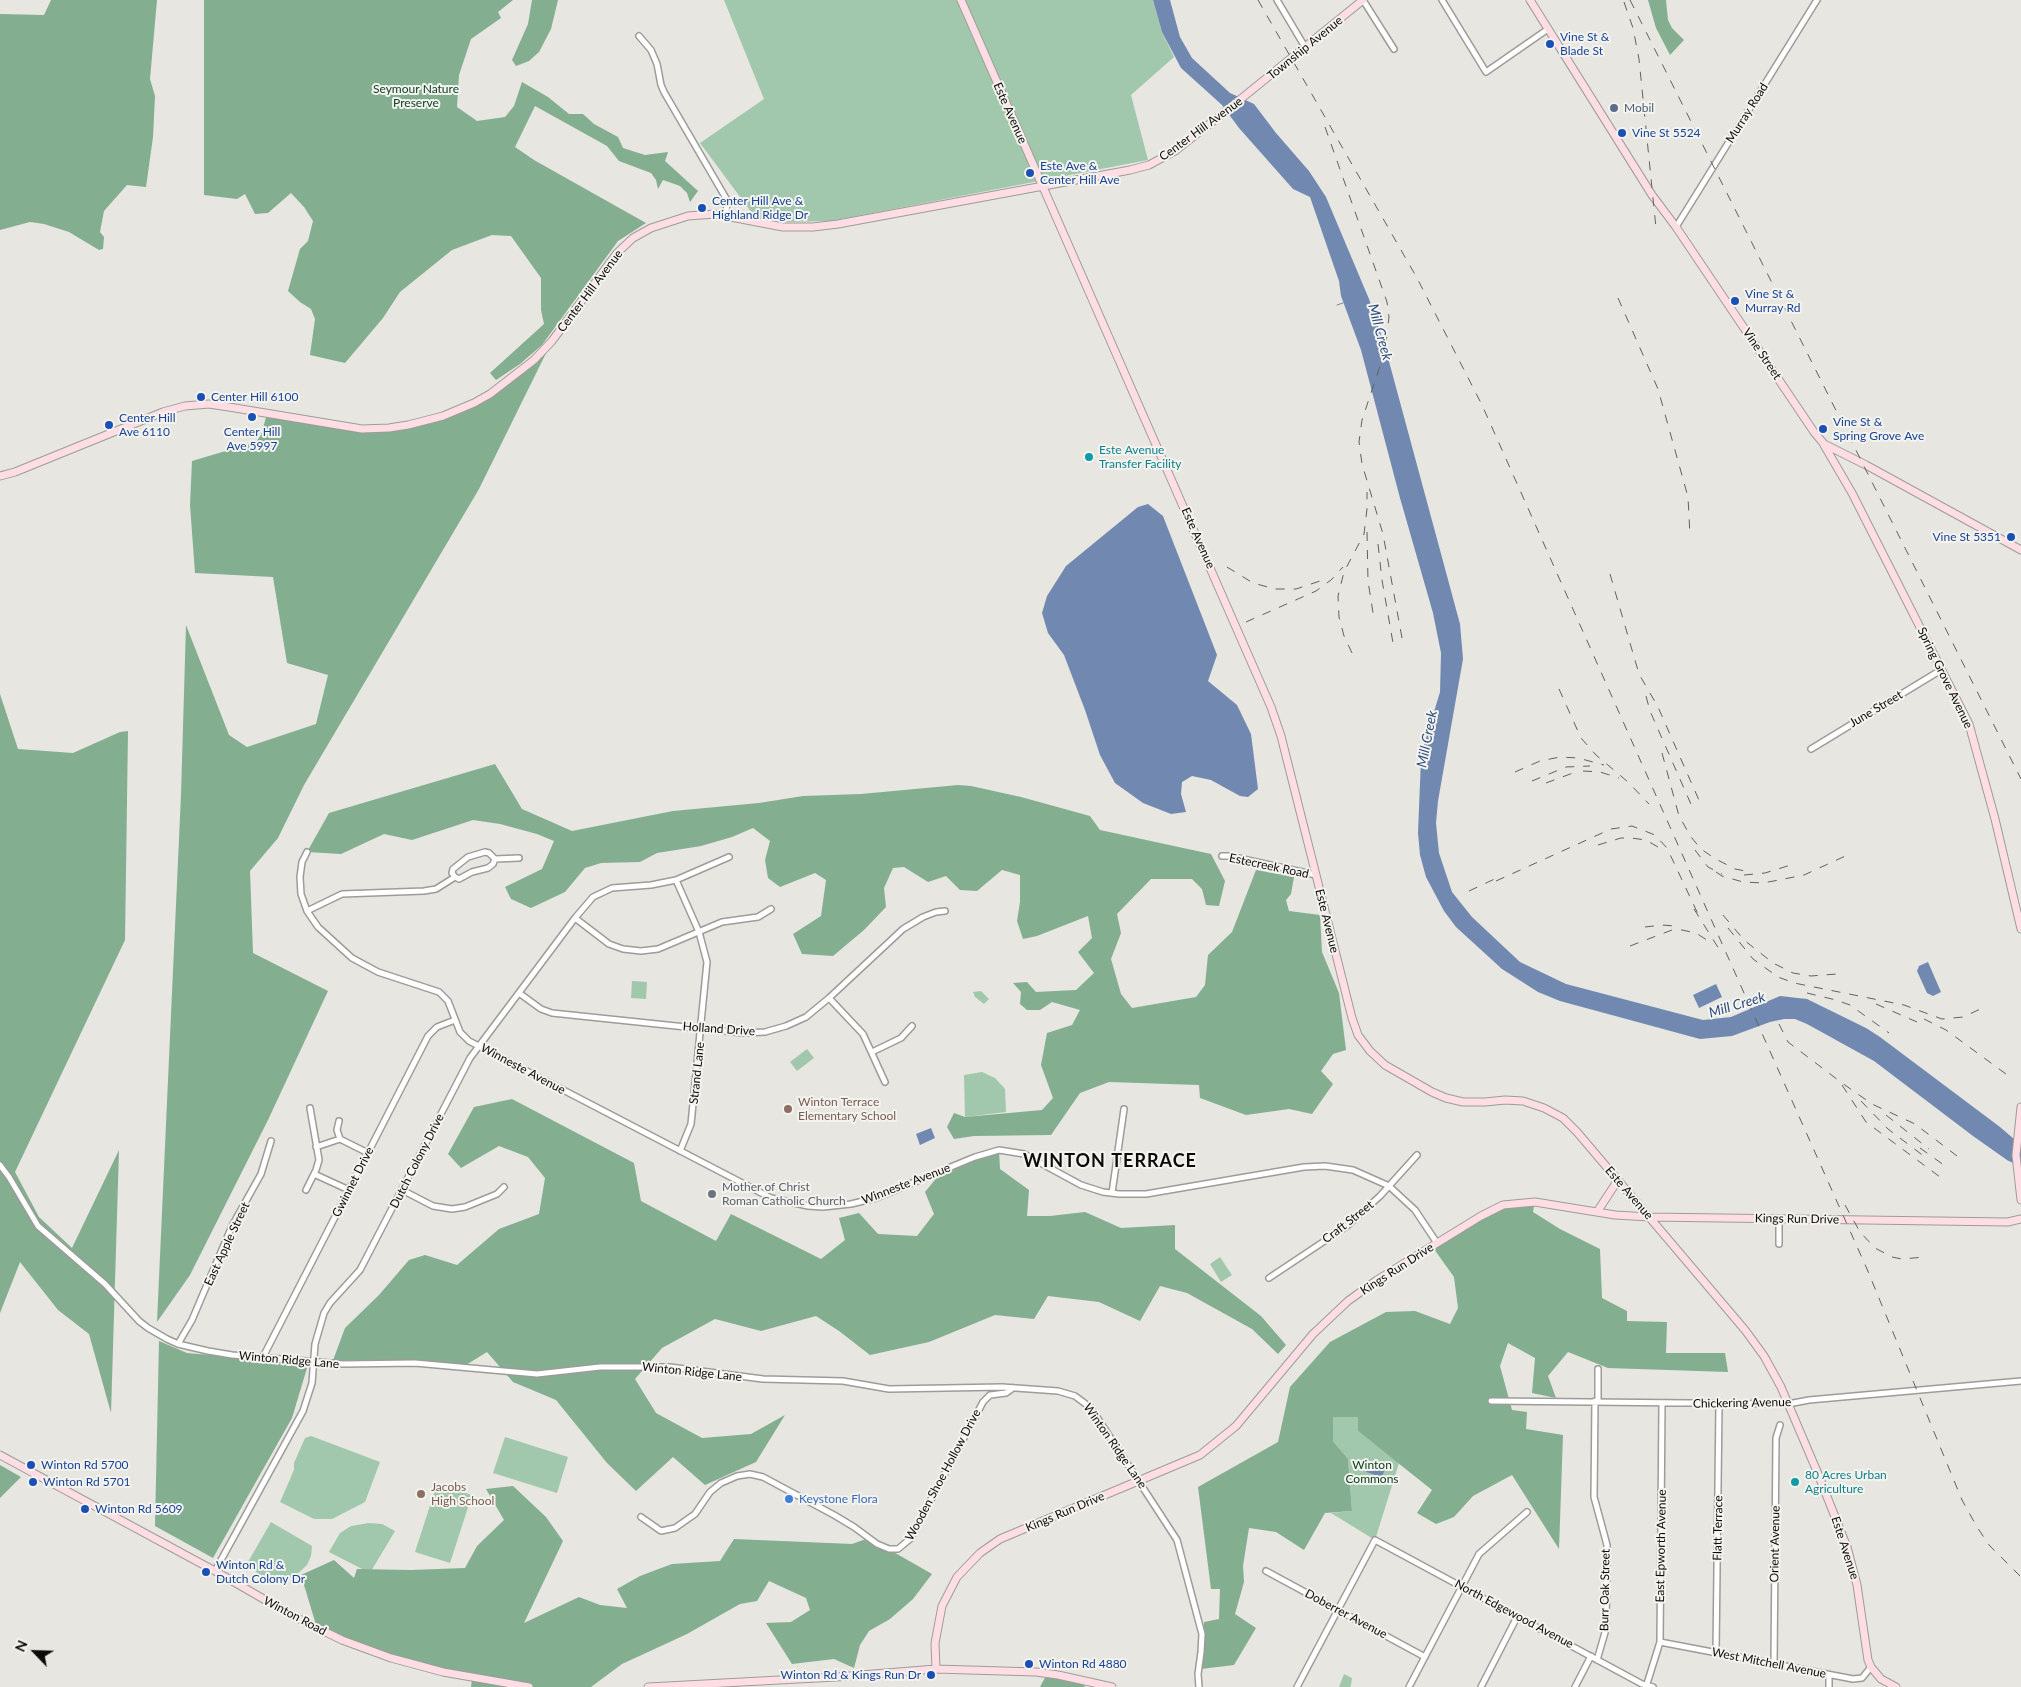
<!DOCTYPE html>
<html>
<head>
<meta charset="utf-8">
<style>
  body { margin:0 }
  #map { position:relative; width:2021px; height:1687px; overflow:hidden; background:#e7e6e1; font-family:Lato,sans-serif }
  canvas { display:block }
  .north { position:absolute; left:10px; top:1627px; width:50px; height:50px; -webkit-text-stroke:4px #f4f3ee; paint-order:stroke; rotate:294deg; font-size:14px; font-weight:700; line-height:20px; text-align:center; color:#0c0b0a }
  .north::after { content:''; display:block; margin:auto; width:18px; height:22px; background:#0c0b0a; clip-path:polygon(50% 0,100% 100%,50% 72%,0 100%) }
</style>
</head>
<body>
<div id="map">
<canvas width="2021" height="1687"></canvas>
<div class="north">N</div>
</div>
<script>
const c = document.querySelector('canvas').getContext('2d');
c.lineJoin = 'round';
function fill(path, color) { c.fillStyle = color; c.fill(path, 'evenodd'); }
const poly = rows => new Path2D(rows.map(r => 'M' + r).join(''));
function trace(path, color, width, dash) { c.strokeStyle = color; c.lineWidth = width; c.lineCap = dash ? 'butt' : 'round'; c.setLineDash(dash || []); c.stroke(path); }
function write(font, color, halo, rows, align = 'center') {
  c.font = font + ' Lato,sans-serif'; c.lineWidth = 4; c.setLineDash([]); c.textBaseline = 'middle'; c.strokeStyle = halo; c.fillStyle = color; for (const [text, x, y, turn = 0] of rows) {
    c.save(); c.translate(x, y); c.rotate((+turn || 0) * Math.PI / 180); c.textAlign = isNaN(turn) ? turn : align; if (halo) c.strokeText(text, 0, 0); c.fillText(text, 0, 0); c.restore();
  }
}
fill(poly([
  [724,0,1153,0,1162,32,1174,57,1131,95,1148,160,831,221,786,222,755,217,700,143,764,99],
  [632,981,647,982,646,999,631,998],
  [981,991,989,999,984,1004,975,997,973,992],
  [807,1049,814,1058,797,1071,790,1062],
  [982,1072,995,1078,1005,1089,1006,1112,965,1117,964,1075],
  [1220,1257,1232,1275,1221,1282,1210,1264],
  [1333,1417,1359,1417,1358,1431,1399,1463,1375,1540,1331,1513,1352,1511,1348,1459,1333,1441],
  [311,1436,380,1462,365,1502,332,1519,314,1519,280,1502,294,1470,294,1463,305,1438],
  [505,1437,568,1457,557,1493,493,1473],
  [437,1484,472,1495,450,1563,415,1552],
  [271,1522,312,1546,311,1556,307,1565,294,1577,284,1580,265,1578,258,1574,248,1562],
  [369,1523,382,1524,395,1531,370,1573,329,1552,340,1533,351,1526],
  [1344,1674,1352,1678,1351,1685,1350,1687,1339,1687]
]), '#a1c8ac');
fill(poly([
  [51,0,157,0,150,79,155,96,153,137,146,187,127,185,104,211,100,232,104,237,103,249,99,250,69,232,44,224,30,222,0,230,0,14,44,15],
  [204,0,513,0,498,12,501,18,471,39,459,75,457,107,477,121,505,117,514,106,522,82,548,97,569,114,583,114,594,124,618,137,623,148,645,155,668,152,665,161,698,191,690,202,687,193,680,186,663,180,658,189,656,180,651,173,619,161,607,146,535,106,515,147,534,160,646,223,618,241,542,345,520,364,496,380,490,373,544,324,541,310,541,278,511,236,492,235,452,250,400,292,383,318,345,363,310,355,315,319,311,309,300,302,288,291,300,249,308,241,313,221,304,207,291,193,268,213,255,214,245,194,237,199,204,195],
  [532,0,558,0,551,29,539,52,529,61,516,66,512,60,528,24],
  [1648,0,1666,0,1668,20,1672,28,1684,40,1670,55,1656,28],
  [552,341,479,489,304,785,278,838,250,871,253,953,328,991,268,1120,190,1275,157,1322,181,795,186,625,229,735,247,747,316,724,328,675,287,663,273,577,195,573,190,505,192,461,256,442,261,435,267,414,362,429,426,421,490,394],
  [0,694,18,749,73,753,120,732,128,731,125,940,15,1172,39,1217,72,1248,119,1150,111,1413,89,1334,58,1310,20,1262,0,1313],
  [495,764,522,809,572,831,673,811,759,803,803,796,861,794,958,785,971,786,1021,797,1090,816,1100,830,1211,854,1225,881,1219,906,1206,905,1202,889,1192,879,1151,879,1117,914,1121,933,1111,959,1121,994,1132,1008,1196,997,1205,985,1208,955,1232,932,1256,870,1294,877,1291,894,1286,900,1289,911,1320,915,1322,952,1339,993,1346,1050,1333,1054,1321,1071,1333,1084,1312,1114,1289,1109,1246,1115,1200,1098,1199,1085,1109,1082,1080,1093,1051,1135,974,1136,954,1139,947,1127,954,1113,965,1117,1042,1110,1053,1098,1041,1065,1047,1033,1072,1025,1080,1010,1052,1002,1040,1010,1027,1010,1020,1004,1021,992,1013,983,1027,982,1036,992,1076,990,1094,973,1078,952,1092,938,1088,916,1037,936,1023,939,1017,921,1020,902,1020,875,1002,870,977,891,960,890,946,876,928,882,904,867,893,868,884,888,886,907,864,930,833,956,802,954,793,934,821,916,826,880,815,873,780,887,768,878,765,860,770,841,753,828,732,837,701,846,657,853,640,862,601,863,585,868,565,892,531,908,511,899,505,887,542,869,554,841,537,834,500,824,473,820,412,840,384,834,341,854,307,852,329,813],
  [512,1099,634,1163,641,1201,716,1241,731,1214,821,1259,845,1240,839,1218,859,1213,878,1234,917,1236,934,1214,925,1192,943,1170,999,1150,1000,1169,1029,1190,1027,1216,1050,1216,1085,1212,1121,1228,1175,1225,1175,1249,1261,1316,1286,1345,1278,1354,1252,1329,1187,1293,1160,1286,1140,1321,1099,1302,1048,1296,1034,1319,995,1315,929,1342,870,1355,839,1331,816,1316,761,1331,715,1319,662,1348,635,1379,656,1413,702,1438,751,1434,785,1415,756,1462,705,1485,673,1457,636,1491,607,1463,556,1400,513,1382,487,1352,461,1368,415,1363,332,1363,345,1328,379,1295,409,1260,425,1255,457,1265,499,1229,539,1214,545,1178,528,1157,499,1146,461,1168,448,1154,474,1107],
  [1534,1206,1533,1212,1560,1229,1600,1249,1602,1298,1627,1311,1627,1321,1667,1322,1666,1353,1725,1353,1728,1372,1608,1368,1568,1352,1548,1376,1556,1398,1532,1393,1535,1358,1508,1343,1500,1366,1512,1410,1527,1412,1526,1429,1563,1435,1559,1549,1512,1475,1473,1496,1454,1517,1436,1524,1417,1513,1432,1490,1358,1431,1358,1417,1333,1417,1333,1441,1348,1459,1352,1511,1325,1513,1304,1550,1276,1532,1249,1528,1243,1566,1244,1582,1235,1614,1256,1628,1234,1665,1201,1669,1204,1646,1204,1622,1219,1619,1220,1589,1211,1589,1198,1487,1278,1442,1290,1387,1330,1342,1386,1312,1415,1311,1450,1324,1458,1308,1454,1277,1434,1249,1490,1214,1507,1208],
  [159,1341,187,1353,292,1362,307,1368,292,1418,213,1558,155,1526],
  [0,1465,21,1477,0,1498],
  [513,1486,546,1517,563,1541,524,1623,579,1597,600,1605,627,1608,617,1589,640,1576,672,1564,720,1561,734,1539,852,1544,869,1538,932,1574,913,1599,890,1619,869,1631,860,1645,854,1668,834,1659,792,1664,766,1623,791,1622,810,1610,806,1598,769,1581,757,1601,740,1604,687,1634,622,1664,591,1687,471,1687,472,1679,418,1666,317,1628,301,1575,334,1560,354,1578,357,1569,411,1570,465,1568,477,1546,504,1520,486,1489],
  [1047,1674,1080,1679,1085,1687,1040,1687]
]), '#83ae90');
fill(poly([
  [1153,0,1170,0,1180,37,1192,58,1230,93,1254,104,1276,133,1309,171,1326,197,1369,299,1384,343,1460,624,1463,659,1438,801,1436,823,1439,853,1452,892,1472,917,1520,962,1566,984,1703,1020,1731,1017,1780,996,1807,999,1866,1028,1880,1037,2000,1127,2021,1145,2021,1167,2007,1160,1973,1136,1874,1061,1807,1024,1795,1019,1784,1019,1770,1022,1732,1036,1700,1039,1560,1001,1538,992,1502,969,1456,927,1444,911,1426,877,1420,855,1418,833,1421,759,1424,745,1440,692,1441,653,1433,613,1400,498,1361,350,1341,296,1339,281,1310,197,1293,189,1239,128,1222,105,1181,68,1162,32],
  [1148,504,1163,516,1217,655,1208,681,1237,705,1251,734,1258,789,1248,797,1240,796,1211,780,1192,776,1182,782,1181,794,1186,812,1171,814,1143,803,1115,783,1100,755,1085,710,1064,655,1048,633,1042,613,1047,596,1066,566,1138,507],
  [1928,962,1941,992,1933,996,1927,993,1917,971,1919,966],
  [1716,984,1722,997,1699,1008,1693,995],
  [931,1128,935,1138,920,1145,916,1134],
  [1369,1463,1385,1469,1382,1477,1366,1472]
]), '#7189b0');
trace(poly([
  [1337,305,1343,303]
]), '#7189b0', 1);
const street = poly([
  [1277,0,1305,47],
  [1363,0,1394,49],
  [1442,0,1486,72,1548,29],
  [639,36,651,50,657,64,661,85,664,92,727,200,726,215],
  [1676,227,1817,0],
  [1811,749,1941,670],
  [307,852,302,862,300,877,301,894,307,911,318,927,352,958,378,972,439,992,448,1001,460,1032,469,1041,771,1198,808,1206,823,1207,851,1204,876,1198,975,1157,999,1150,1024,1154,1081,1185,1103,1192,1119,1194,1146,1194,1304,1167,1325,1166,1353,1170,1389,1186,1415,1210,1437,1243],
  [1222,856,1229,856,1316,875],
  [495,859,519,858],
  [676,880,699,932,707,962,691,1124,680,1151],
  [307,911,342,894,424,891,436,889,455,877,459,879,472,872,488,868,493,864,495,859,489,853,485,852,468,857,453,869,452,873,455,877],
  [575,918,609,944,623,949,641,951,658,949,722,922,758,917,771,909],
  [519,993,541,1009,552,1013,743,1033,765,1032,786,1026,806,1017,829,998,903,929,923,917,936,912,945,911],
  [829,998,863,1034,885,1082],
  [872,1052,901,1038,912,1026],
  [339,1121,337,1130,340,1139,368,1153],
  [316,1147,340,1139],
  [0,1165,9,1177,38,1226,105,1284,139,1321,148,1328,167,1339,178,1344,208,1351,232,1355,343,1364,415,1363,537,1374,600,1367,670,1367,763,1379,843,1381,889,1389,1002,1387,1058,1391,1075,1396,1091,1408,1177,1540,1202,1634,1201,1652,1198,1674,1199,1687],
  [314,1174,349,1190],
  [306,1190,316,1170,319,1160,310,1108],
  [402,1190,433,1206,452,1209,465,1207,497,1194,504,1187],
  [1112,1193,1124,1109],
  [1779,1244,1779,1219],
  [1269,1278,1347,1226,1380,1196,1417,1155],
  [178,1344,192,1320,232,1226,261,1174,271,1141],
  [263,1357,428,1036,437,1027,455,1020],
  [1598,1369,1598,1401],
  [1491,1401,1788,1404,1809,1400,2021,1381],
  [1595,1401,1594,1497,1607,1545,1606,1629,1597,1660],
  [641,1517,661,1531,675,1528,695,1514,710,1492,721,1483,737,1476,750,1474,763,1477,834,1515,854,1527,877,1544,889,1549,898,1549,910,1539,983,1402,990,1395,1006,1393,1013,1388],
  [215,1571,303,1411,312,1383,315,1344,324,1313,330,1303,360,1270,470,1058,575,918,593,897,612,888,651,885,676,880,729,857],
  [1266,1571,1425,1657],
  [1660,1642,1853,1679,1862,1678,1871,1667],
  [1716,1652,1719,1404],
  [1774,1664,1776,1438,1780,1425],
  [1297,1687,1375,1540,1642,1684,1653,1687],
  [1409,1687,1479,1554,1527,1512],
  [1481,1687,1517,1617],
  [1575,1687,1591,1656],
  [1646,1687,1660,1642,1662,1403],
  [1829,1687,1829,1675]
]);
const secondary = poly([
  [961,0,1271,707,1281,736,1352,1018,1358,1035,1370,1051,1385,1065,1432,1092,1446,1098,1463,1102,1485,1102,1505,1100,1523,1101,1544,1108,1563,1118,1577,1132,1745,1330,1764,1356,1781,1387,1816,1469,1847,1547,1857,1585,1868,1660,1871,1667,1881,1679,1896,1687],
  [1530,0,1652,195,1676,227,1814,432,1824,444,1866,465,2021,550],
  [1824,445,1852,493,1969,724,1995,819,2021,929],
  [0,476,15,472,163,412,185,406,209,404,229,407,362,429,389,428,408,425,443,416,474,403,490,394,534,360,552,341,617,253,633,238,651,228,688,216,715,214,783,227,813,227,838,224,1130,170,1149,165,1175,151,1221,115,1363,0],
  [2021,1107,2016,1155,2021,1200],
  [1597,1212,1618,1180],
  [0,1455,215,1571,293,1616,342,1640,391,1658,443,1672,529,1687],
  [936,1669,935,1643,942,1606,957,1577,980,1553,1000,1539,1200,1455,1236,1426,1313,1334,1348,1301,1377,1280,1481,1216,1503,1205,1535,1202,1615,1215,1650,1217,2008,1222,2021,1219],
  [648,1687,836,1677,936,1669,1036,1672,1058,1675,1112,1687]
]);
trace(street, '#9d9c98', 8);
trace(secondary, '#9d9c98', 9);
trace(street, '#fff', 5);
trace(secondary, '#fedee4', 7);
trace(poly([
  [1258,0,1417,278,1482,405,1867,1269,1962,1500,1977,1527,1989,1545,2021,1577],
  [1630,0,2021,779],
  [1624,2,1633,28,1639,59,1656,228],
  [1325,127,1387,302,1389,317,1385,351,1362,420,1359,442,1362,464,1383,534,1402,638],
  [1618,298,1658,389,1688,497,1690,536],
  [1367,532,1368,581,1374,619],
  [1378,544,1382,580,1393,643],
  [1227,567,1253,583,1275,589,1296,589,1323,580],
  [1610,574,1639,674,1658,707,1702,807],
  [1246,622,1316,591,1331,580,1343,567],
  [1352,653,1344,636,1339,617,1338,596,1344,572,1364,534,1367,509,1367,492],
  [1559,689,1581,738,1596,755,1628,782,1649,804],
  [1646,696,1650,711,1694,811],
  [1662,753,1679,816,1691,837,1701,849,1714,858,1735,869,1751,872],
  [1583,771,1600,772,1619,778],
  [1515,772,1540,761,1560,757,1578,758,1604,765],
  [1532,781,1566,767,1590,766],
  [1546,783,1573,773],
  [1598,845,1621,838,1631,838,1646,840,1663,850],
  [1695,850,1708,867,1722,874],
  [1716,872,1722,876,1743,882,1763,883,1779,880,1804,875,1852,853],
  [1744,875,1765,873,1794,864],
  [1496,881,1611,829,1632,826,1655,835,1667,848,1698,914],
  [1469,891,1501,876],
  [1694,909,1719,949],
  [1723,915,1744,940,1773,963,1793,973,1811,976,1837,974],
  [1645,927,1662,925,1675,926],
  [1728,928,1753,959,1778,977,1794,983,1904,1005,1942,1019,1963,1017,1987,1006],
  [1630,946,1672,930,1682,930,1696,933,1713,944],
  [1807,993,1836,1000,1850,1005,1889,1033],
  [1876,1004,1917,1022],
  [1924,1019,1946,1030,2006,1074],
  [1779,1024,1788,1042,1842,1083,1872,1104,1915,1124,1957,1156],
  [1842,1085,1866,1122,1940,1177],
  [1861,1101,1888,1129,1925,1157],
  [1886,1115,1929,1149],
  [1920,1148,1948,1168],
  [1845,1205,1860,1232,1875,1248,1892,1257,1902,1259,1925,1257]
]), '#61605d', 1, [9, 9]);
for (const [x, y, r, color] of [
  [1550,44,5,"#1a4fb4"],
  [1614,108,5,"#5c6f8a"],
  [1622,133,5,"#1a4fb4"],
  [1030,173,5,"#1a4fb4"],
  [702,208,5,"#1a4fb4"],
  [1735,301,5,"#1a4fb4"],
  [201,397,5,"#1a4fb4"],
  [252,417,5,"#1a4fb4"],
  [109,425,5,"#1a4fb4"],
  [1823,429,5,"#1a4fb4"],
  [1089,457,5,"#0f9aa8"],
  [2011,537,5,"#1a4fb4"],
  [788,1109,5,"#8d6e63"],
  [712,1194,5,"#6b7280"],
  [31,1465,5,"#1a4fb4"],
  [33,1482,5,"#1a4fb4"],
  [1795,1482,5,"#0f9aa8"],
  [421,1494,5,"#8d6e63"],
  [789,1499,5,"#3f7fe0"],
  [85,1509,5,"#1a4fb4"],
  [206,1572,5,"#1a4fb4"],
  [1029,1664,5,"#1a4fb4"],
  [931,1675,5,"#1a4fb4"]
]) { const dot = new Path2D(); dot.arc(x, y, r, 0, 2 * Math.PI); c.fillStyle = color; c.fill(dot); trace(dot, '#f4f3ee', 2); }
write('12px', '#164399', '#f4f3ee', [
  ["Vine St &",1560,37],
  ["Blade St",1560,51],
  ["Vine St 5524",1632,133],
  ["Este Ave &",1040,166],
  ["Center Hill Ave",1040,180],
  ["Center Hill Ave &",712,201],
  ["Highland Ridge Dr",712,215],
  ["Vine St &",1745,294],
  ["Murray Rd",1745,308],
  ["Center Hill 6100",211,397],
  ["Center Hill",119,418],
  ["Ave 6110",119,432],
  ["Vine St &",1833,422],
  ["Spring Grove Ave",1833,436],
  ["Center Hill",252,432,"center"],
  ["Ave 5997",252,446,"center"],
  ["Vine St 5351",2001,537,"right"],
  ["Winton Rd 5700",41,1465],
  ["Winton Rd 5701",43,1482],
  ["Winton Rd 5609",95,1509],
  ["Winton Rd &",216,1565],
  ["Dutch Colony Dr",216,1579],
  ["Winton Rd 4880",1039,1664],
  ["Winton Rd & Kings Run Dr",921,1675,"right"]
], 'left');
write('12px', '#0c0b0a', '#f4f3ee', [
  ["Township Avenue",1305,48,-39],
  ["Este Avenue",1010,113,66],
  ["Murray Road",1747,113,-58],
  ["Center Hill Avenue",1201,129,-36],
  ["Center Hill Avenue",590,291,-53],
  ["Vine Street",1762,354,56],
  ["Este Avenue",1198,538,66],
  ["Spring Grove Avenue",1945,678,64],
  ["June Street",1876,709,-31],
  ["Estecreek Road",1269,866,12],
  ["Este Avenue",1327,921,76],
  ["Holland Drive",719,1029,4],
  ["Winneste Avenue",523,1069,28],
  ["Strand Lane",697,1073,-84],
  ["Dutch Colony Drive",417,1161,-63],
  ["Gwinnet Drive",353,1182,-63],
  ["Winneste Avenue",906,1184,-21],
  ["Este Avenue",1629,1193,49],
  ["Kings Run Drive",1797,1219,1],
  ["Craft Street",1348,1222,-38],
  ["East Apple Street",227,1244,-65],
  ["Kings Run Drive",1397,1269,-33],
  ["Winton Ridge Lane",289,1360,5],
  ["Winton Ridge Lane",692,1372,6],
  ["Chickering Avenue",1742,1403,-1],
  ["Winton Ridge Lane",1115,1446,55],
  ["Wooden Shoe Hollow Drive",943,1475,-62],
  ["Kings Run Drive",1065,1512,-23],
  ["Flatt Terrace",1718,1528,-89],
  ["Orient Avenue",1775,1544,-89],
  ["East Epworth Avenue",1661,1546,-89],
  ["Este Avenue",1845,1548,72],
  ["Burr Oak Street",1605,1590,-89],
  ["Doberrer Avenue",1346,1614,28],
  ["North Edgewood Avenue",1514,1614,28],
  ["Winton Road",295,1616,28],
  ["West Mitchell Avenue",1769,1663,11]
]);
write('12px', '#0d4224', '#f4f3ee', [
  ["Seymour Nature",416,89],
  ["Preserve",416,103],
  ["Winton",1372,1465],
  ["Commons",1372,1479]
]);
write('12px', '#4e5e75', '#f4f3ee', [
  ["Mobil",1624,108]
], 'left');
write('12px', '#0d838f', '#f4f3ee', [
  ["Este Avenue",1099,450],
  ["Transfer Facility",1099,464],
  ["80 Acres Urban",1805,1475],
  ["Agriculture",1805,1489]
], 'left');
write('12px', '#785e54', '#f4f3ee', [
  ["Winton Terrace",798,1102],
  ["Elementary School",798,1116],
  ["Jacobs",431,1487],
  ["High School",431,1501]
], 'left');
write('12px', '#5b616d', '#f4f3ee', [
  ["Mother of Christ",722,1187],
  ["Roman Catholic Church",722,1201]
], 'left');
write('12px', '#366cbe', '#f4f3ee', [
  ["Keystone Flora",799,1499]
], 'left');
write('italic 14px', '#2c4d81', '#f4f3ee', [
  ["Mill Creek",1380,332,75],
  ["Mill Creek",1427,739,-79],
  ["Mill Creek",1737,1005,-17]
]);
c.letterSpacing = '1px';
write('bold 18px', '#0c0b0a', '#f4f3ee', [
  ["WINTON TERRACE",1110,1161]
]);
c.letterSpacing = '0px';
</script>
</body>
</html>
